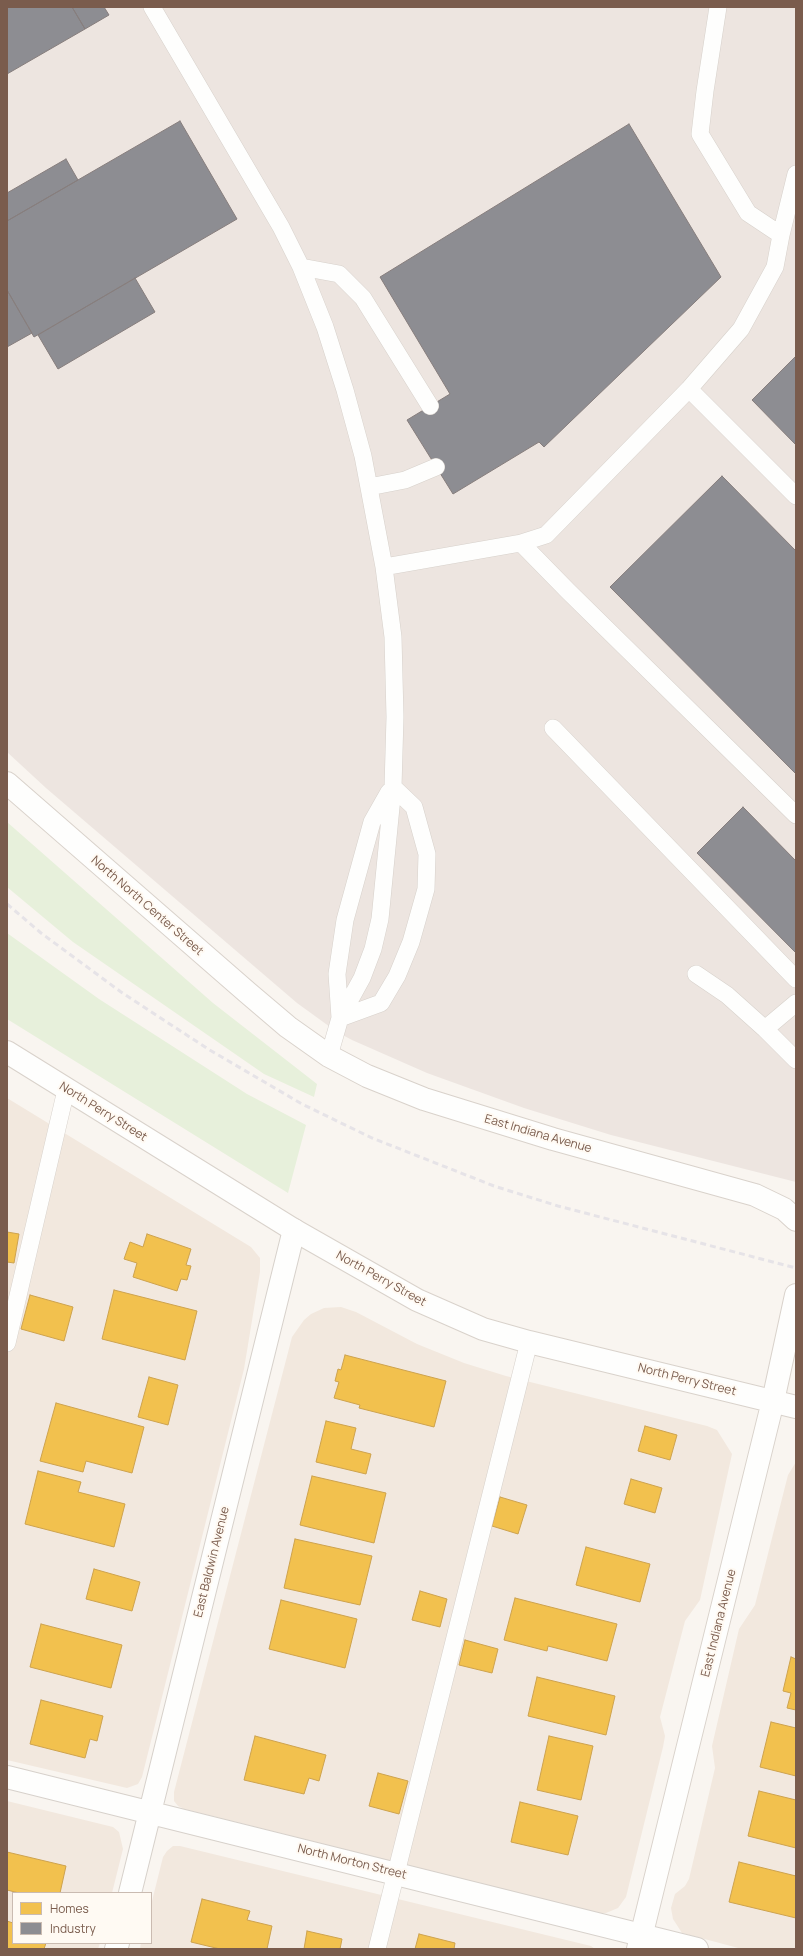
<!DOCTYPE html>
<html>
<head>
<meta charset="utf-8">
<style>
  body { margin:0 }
  #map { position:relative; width:803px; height:1956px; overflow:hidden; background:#f9f5f0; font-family:Manrope,sans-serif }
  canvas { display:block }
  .frame { position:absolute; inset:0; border:8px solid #7a5c4d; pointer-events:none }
  .legend { position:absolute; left:12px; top:1892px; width:140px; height:52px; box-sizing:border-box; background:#fffaf3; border:1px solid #cabbb1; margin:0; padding:5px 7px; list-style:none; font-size:12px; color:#7a5c4d }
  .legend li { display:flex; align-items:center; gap:8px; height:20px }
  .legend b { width:20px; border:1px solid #cabbb1 }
</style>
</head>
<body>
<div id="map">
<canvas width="803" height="1956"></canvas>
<div class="frame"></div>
<ul class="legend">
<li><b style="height:11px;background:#f2c14e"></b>Homes</li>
<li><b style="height:11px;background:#8d8d92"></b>Industry</li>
</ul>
</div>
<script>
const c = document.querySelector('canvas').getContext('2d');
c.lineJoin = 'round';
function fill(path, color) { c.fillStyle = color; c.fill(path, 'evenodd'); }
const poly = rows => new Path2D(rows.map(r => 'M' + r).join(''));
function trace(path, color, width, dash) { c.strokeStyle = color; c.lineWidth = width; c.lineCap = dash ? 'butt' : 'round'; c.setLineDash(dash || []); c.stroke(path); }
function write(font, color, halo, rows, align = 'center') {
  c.font = font + ' Manrope,sans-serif'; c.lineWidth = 4; c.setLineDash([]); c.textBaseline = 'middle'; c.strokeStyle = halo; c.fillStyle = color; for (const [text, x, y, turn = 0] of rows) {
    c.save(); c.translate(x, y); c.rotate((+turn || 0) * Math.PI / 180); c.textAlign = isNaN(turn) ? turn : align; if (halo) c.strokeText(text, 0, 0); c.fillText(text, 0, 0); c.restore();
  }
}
fill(poly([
  [7,1098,251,1247,260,1258,260,1272,244,1369,142,1777,138,1784,127,1788,7,1760],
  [341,1307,356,1312,417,1344,464,1363,506,1376,707,1426,717,1430,732,1454,700,1600,685,1621,660,1717,665,1736,663,1747,626,1897,618,1908,606,1913,598,1913,184,1809,178,1806,174,1801,174,1792,292,1337,304,1320,311,1314,324,1308],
  [796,1462,796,1949,742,1949,682,1933,673,1919,671,1908,675,1894,685,1886,689,1879,715,1768,712,1746,739,1629,755,1605,788,1475],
  [7,1801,113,1827,119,1832,123,1849,112,1893,13,1893,13,1943,100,1943,98,1949,7,1949],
  [173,1846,180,1846,591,1946,595,1949,140,1949,141,1943,151,1943,151,1905,163,1857,167,1851]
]), '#f2e8de');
fill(poly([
  [7,7,796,7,796,1182,611,1135,524,1108,427,1073,352,1040,337,1032,297,1003,46,788,7,752]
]), '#ede5e0');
fill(poly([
  [7,822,213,1003,317,1084,314,1097,264,1074,73,942,7,887],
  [7,933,99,999,247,1094,306,1125,288,1193,7,1019]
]), '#e7f0db');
const homes = poly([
  [7,1232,19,1234,14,1263,7,1262,7,1232],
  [147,1234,191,1249,186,1265,191,1266,187,1280,181,1279,177,1291,133,1277,137,1263,124,1259,130,1242,143,1247,147,1234],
  [114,1290,197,1311,185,1360,102,1339,114,1290],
  [30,1295,73,1307,64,1341,21,1329,30,1295],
  [345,1355,446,1381,434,1427,359,1408,360,1405,334,1398,339,1382,335,1381,338,1369,341,1370,345,1355],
  [149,1377,178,1385,168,1425,138,1417,149,1377],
  [56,1403,144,1427,132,1473,86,1461,83,1472,40,1461,56,1403],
  [326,1421,356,1428,351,1449,371,1454,366,1474,316,1462,326,1421],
  [645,1426,677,1435,670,1460,638,1451,645,1426],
  [38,1471,81,1482,78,1492,125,1504,114,1547,25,1524,38,1471],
  [312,1476,386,1493,374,1543,300,1525,312,1476],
  [631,1479,662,1488,655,1513,624,1504,631,1479],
  [500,1497,527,1505,518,1534,492,1526,500,1497],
  [295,1539,372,1556,360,1605,284,1588,295,1539],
  [586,1547,650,1564,640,1602,576,1585,586,1547],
  [94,1569,140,1582,132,1611,86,1599,94,1569],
  [420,1591,447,1599,440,1627,412,1620,420,1591],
  [515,1598,617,1624,607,1661,548,1646,547,1651,504,1640,515,1598],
  [281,1600,357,1619,345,1668,269,1649,281,1600],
  [41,1624,122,1645,111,1688,30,1667,41,1624],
  [465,1640,498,1649,492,1673,459,1665,465,1640],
  [791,1657,796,1659,796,1710,787,1708,791,1693,783,1691,791,1657],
  [537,1677,615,1696,606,1735,528,1716,537,1677],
  [41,1700,103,1716,97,1741,90,1739,85,1758,30,1744,41,1700],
  [771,1722,796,1728,796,1776,760,1767,771,1722],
  [255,1736,326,1755,319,1781,309,1778,304,1794,244,1780,255,1736],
  [549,1736,593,1746,581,1800,537,1790,549,1736],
  [378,1773,408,1781,399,1814,369,1806,378,1773],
  [759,1791,796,1800,796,1848,748,1836,759,1791],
  [520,1802,578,1816,568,1855,511,1842,520,1802],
  [7,1852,66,1866,60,1893,19,1893,7,1890,7,1852],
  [739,1862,796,1876,796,1918,729,1902,739,1862],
  [202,1899,250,1911,247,1920,272,1926,267,1949,220,1949,191,1942,202,1899],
  [7,1921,13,1923,13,1943,46,1943,44,1949,7,1949,7,1921],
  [307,1931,342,1939,340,1949,304,1949,307,1931],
  [419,1934,455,1943,454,1949,415,1949,419,1934]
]);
fill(homes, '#f2c14e');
trace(homes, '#cea34e', 1);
const industry = poly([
  [7,7,72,7,85,29,7,74,7,7],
  [72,7,104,7,109,15,85,29,72,7],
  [180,121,237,219,34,337,7,290,7,221,180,121],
  [629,124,721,277,544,447,539,442,453,494,407,420,450,394,380,277,629,124],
  [66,159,78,180,7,221,7,193,66,159],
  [135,278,155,312,58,369,38,335,135,278],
  [7,290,32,333,7,347,7,290],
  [796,356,796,445,752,400,796,356],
  [722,476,796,551,796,774,610,587,722,476],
  [743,807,796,861,796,953,697,853,743,807]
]);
fill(industry, '#8d8d92');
trace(industry, '#877e7d', 1);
const lane = poly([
  [152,7,281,227,301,267,325,327,345,390,363,456,384,567,393,637,395,717,393,787,380,919,373,949,362,978,340,1018,329,1056],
  [718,7,705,91,700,134,748,213,781,235],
  [301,267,339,274,363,298,430,406],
  [689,389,796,496],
  [369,487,405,480,436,467],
  [521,543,568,591,796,815],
  [384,567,521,543,546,535,689,389,741,329,775,267,781,235,796,174],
  [553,728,796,979],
  [696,974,727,995,765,1029,796,1060],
  [340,1018,381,1003,397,976,411,942,426,889,427,854,414,807,393,787],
  [340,1018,337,974,345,920,372,822,389,792],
  [765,1029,796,1003],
  [7,1343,66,1090],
  [377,1949,529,1342]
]);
const street = poly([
  [7,1777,697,1949],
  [130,1893,294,1230],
  [116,1949,118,1943]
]);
const secondary = poly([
  [7,783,248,993,288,1027,329,1056,367,1076,424,1099,553,1139,755,1195,784,1209,796,1220],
  [7,1052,294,1230,417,1300,483,1329,529,1342,796,1407],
  [638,1949,773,1401,796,1295]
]);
trace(lane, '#d7d1cb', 18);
trace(street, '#d7d1cb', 24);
trace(secondary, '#d9d2cb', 24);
trace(lane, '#fefefd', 17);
trace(street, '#fefefd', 22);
trace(secondary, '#fefefd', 22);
trace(poly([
  [7,904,41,933,121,992,208,1049,302,1104,372,1138,494,1186,558,1206,796,1268]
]), '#e6e3e7', 3, [6, 4]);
write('12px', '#7a5c4d', '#fffaf3', [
  ["North North Center Street",147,906,41],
  ["North Perry Street",103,1112,32],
  ["East Indiana Avenue",538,1134,16],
  ["North Perry Street",381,1279,29],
  ["North Perry Street",687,1380,14],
  ["East Baldwin Avenue",212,1562,-76],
  ["East Indiana Avenue",719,1623,-76],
  ["North Morton Street",352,1862,14]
]);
</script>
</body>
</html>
